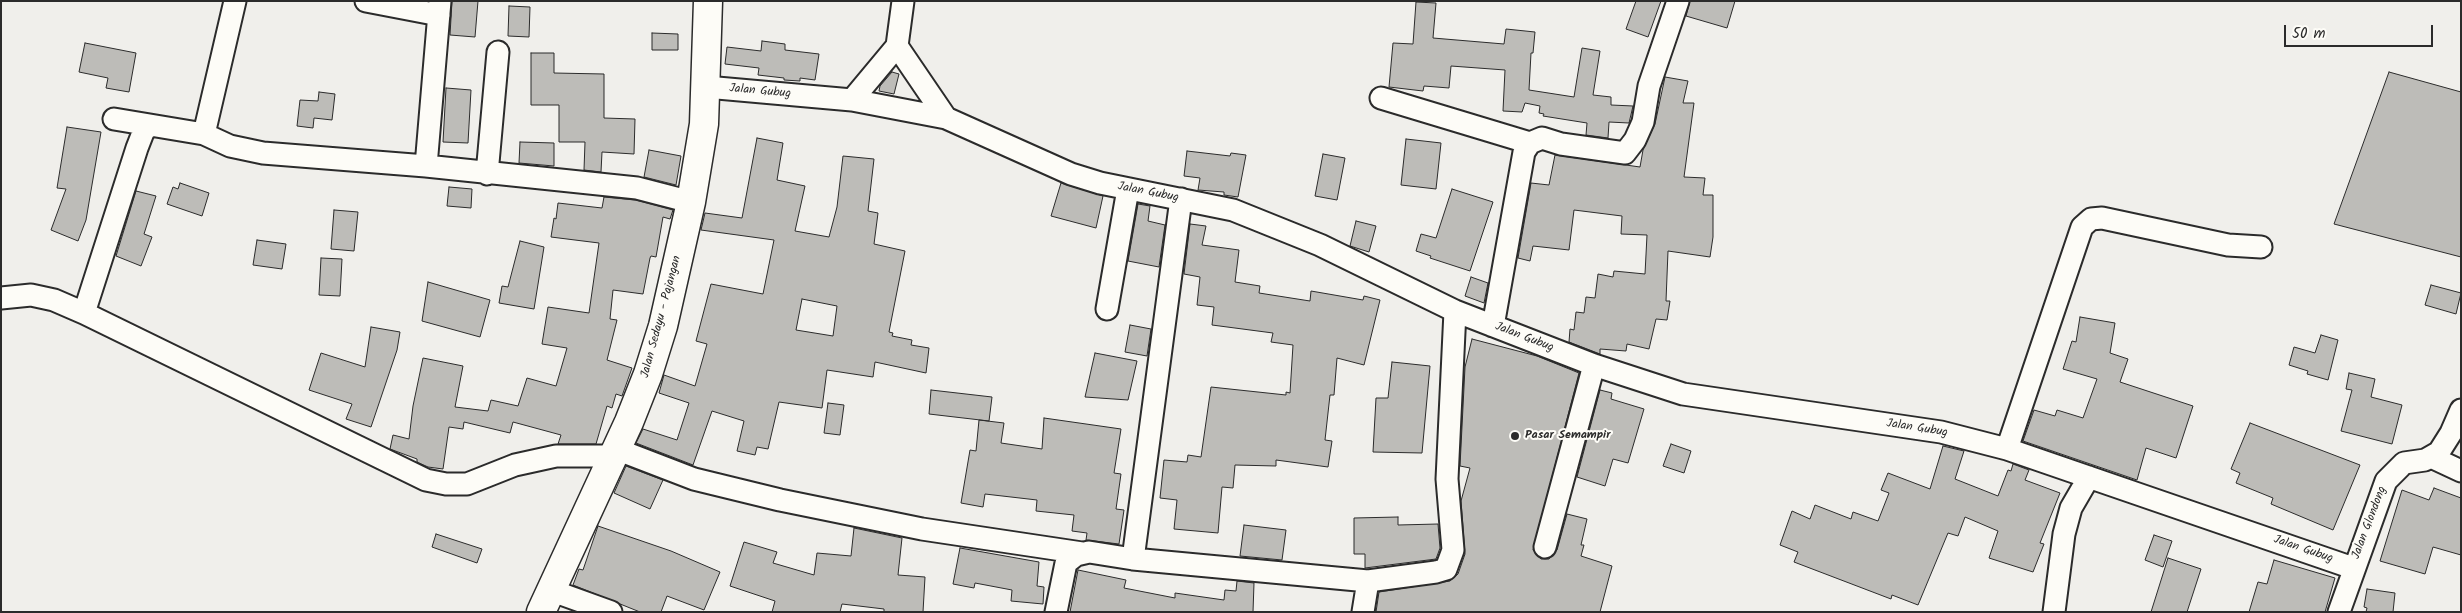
<!DOCTYPE html>
<html>
<head>
<meta charset="utf-8">
<style>
  body { margin:0 }
  #map { position:relative; width:2462px; height:613px; overflow:hidden; background:#f0efeb; font-family:Kalam,sans-serif }
  canvas { display:block }
  .frame { position:absolute; inset:0; border:2px solid #2b2b2b; pointer-events:none }
  .scale { position:absolute; left:2284px; top:25px; width:149px; height:22px; box-sizing:border-box; border:2px solid #2b2b2b; border-top:0; padding-left:6px; font-size:15px; line-height:18px; white-space:nowrap; color:#2b2b2b; -webkit-text-stroke:4px #fdfcf7; paint-order:stroke }
</style>
</head>
<body>
<div id="map">
<canvas width="2462" height="613"></canvas>
<div class="frame"></div>
<div class="scale">50 m</div>
</div>
<script>
const c = document.querySelector('canvas').getContext('2d');
c.lineJoin = 'round';
function fill(path, color) { c.fillStyle = color; c.fill(path, 'evenodd'); }
const poly = rows => new Path2D(rows.map(r => 'M' + r).join(''));
function trace(path, color, width, dash) { c.strokeStyle = color; c.lineWidth = width; c.lineCap = dash ? 'butt' : 'round'; c.setLineDash(dash || []); c.stroke(path); }
function write(font, color, halo, rows, align = 'center') {
  c.font = font + ' Kalam,sans-serif'; c.lineWidth = 4; c.setLineDash([]); c.textBaseline = 'middle'; c.strokeStyle = halo; c.fillStyle = color; for (const [text, x, y, turn = 0] of rows) {
    c.save(); c.translate(x, y); c.rotate((+turn || 0) * Math.PI / 180); c.textAlign = isNaN(turn) ? turn : align; if (halo) c.strokeText(text, 0, 0); c.fillText(text, 0, 0); c.restore();
  }
}
const building = poly([
  [452,1,478,1,475,37,450,35,452,1],
  [1636,1,1661,1,1648,37,1626,29,1636,1],
  [1690,1,1735,1,1727,28,1686,16,1690,1],
  [1416,2,1436,3,1433,38,1504,44,1506,29,1535,32,1533,53,1531,53,1529,90,1574,97,1582,48,1600,51,1593,95,1611,97,1611,105,1633,106,1629,123,1609,122,1608,138,1586,135,1587,123,1543,116,1544,114,1539,113,1540,106,1525,103,1522,112,1503,111,1505,70,1451,66,1449,88,1424,86,1423,91,1389,87,1393,43,1413,44,1416,2],
  [509,6,530,7,529,37,508,36,509,6],
  [652,33,678,34,678,50,652,50,652,33],
  [762,41,785,44,785,50,819,54,815,80,800,78,800,81,784,80,784,78,758,75,759,68,725,64,727,47,761,51,762,41],
  [85,43,136,53,129,92,106,88,108,78,79,72,85,43],
  [531,53,554,53,554,73,604,74,604,118,635,119,634,154,602,152,601,172,584,170,585,142,559,142,559,105,531,105,531,53],
  [892,72,899,74,894,94,879,91,880,86,892,72],
  [2389,72,2461,92,2461,257,2334,224,2389,72],
  [1665,77,1688,81,1683,103,1694,103,1684,177,1705,178,1703,195,1713,195,1713,237,1710,257,1668,251,1666,301,1670,301,1667,320,1656,319,1649,349,1627,344,1626,351,1600,349,1600,354,1569,342,1570,329,1574,330,1576,312,1584,313,1586,297,1595,298,1598,274,1613,277,1614,271,1645,274,1647,235,1621,234,1622,216,1574,210,1569,250,1533,246,1530,261,1518,258,1531,183,1549,185,1555,155,1640,167,1643,150,1655,124,1665,77],
  [446,88,471,90,468,143,443,142,446,88],
  [319,92,335,94,332,120,314,118,313,128,297,126,300,100,318,101,319,92],
  [67,127,101,132,86,220,78,241,51,230,66,189,57,188,67,127],
  [757,138,783,143,777,180,805,186,795,231,829,237,837,207,843,156,874,159,868,211,878,213,874,244,905,251,889,332,893,333,892,336,912,340,911,345,929,348,926,373,875,362,873,377,827,370,822,408,779,402,768,449,757,447,755,455,737,451,744,421,712,411,693,465,636,443,643,429,677,440,689,403,659,393,664,375,695,386,707,344,696,341,711,284,763,294,774,240,701,230,705,213,742,218,757,138],
  [802,299,837,306,833,336,796,330,802,299],
  [1406,139,1441,143,1436,189,1401,185,1406,139],
  [520,142,554,143,554,166,519,163,520,142],
  [649,150,681,156,676,185,644,177,649,150],
  [1187,151,1230,156,1231,153,1246,155,1238,197,1224,195,1224,192,1198,190,1200,178,1184,176,1187,151],
  [1323,154,1345,158,1337,200,1315,196,1323,154],
  [180,183,209,193,202,216,167,204,173,187,178,189,180,183],
  [1061,183,1103,196,1096,228,1051,216,1061,183],
  [449,187,472,189,471,208,447,206,449,187],
  [1452,189,1493,202,1470,271,1430,258,1431,256,1416,251,1421,234,1436,238,1452,189],
  [136,191,156,196,144,234,152,237,141,266,116,256,136,191],
  [604,197,635,200,673,210,670,219,663,217,656,257,651,256,650,258,643,294,613,290,610,319,617,320,607,360,632,368,622,396,616,394,612,408,607,406,596,444,558,444,561,435,513,422,510,433,464,422,463,429,449,427,443,469,428,467,417,462,417,459,390,449,393,435,409,439,413,406,423,358,463,366,455,407,488,411,491,400,518,406,527,378,556,386,567,348,542,344,548,307,589,313,599,243,551,237,554,218,556,219,558,203,602,208,604,197],
  [1138,204,1150,206,1148,221,1165,225,1159,267,1128,261,1138,204],
  [334,210,358,212,354,251,331,249,334,210],
  [1356,221,1376,226,1369,252,1350,246,1356,221],
  [1190,224,1206,226,1202,245,1239,250,1235,282,1260,286,1259,293,1310,301,1311,291,1363,300,1364,296,1380,300,1364,365,1337,358,1334,395,1330,395,1325,440,1332,441,1328,467,1276,460,1276,466,1235,465,1233,488,1222,487,1218,533,1174,529,1177,500,1160,498,1164,460,1187,462,1188,455,1201,457,1211,387,1286,395,1286,392,1290,393,1293,345,1271,342,1273,333,1212,325,1214,307,1197,305,1200,277,1184,274,1190,224],
  [257,240,286,244,282,269,253,265,257,240],
  [520,241,544,247,534,309,499,303,502,286,508,287,520,241],
  [321,258,342,259,340,296,319,295,321,258],
  [1471,277,1488,283,1484,303,1465,296,1471,277],
  [428,282,490,300,480,337,422,321,428,282],
  [2431,285,2461,293,2456,314,2425,305,2431,285],
  [2080,317,2115,323,2110,353,2128,359,2120,382,2193,406,2176,458,2146,448,2137,480,2023,441,2034,410,2055,416,2057,410,2083,418,2097,379,2063,369,2072,341,2076,342,2080,317],
  [1130,325,1151,329,1147,356,1125,352,1130,325],
  [371,327,400,332,397,350,371,427,346,419,352,404,309,390,321,353,365,367,371,327],
  [2321,335,2338,340,2328,380,2307,374,2308,371,2289,365,2294,347,2315,353,2321,335],
  [1472,339,1537,356,1579,373,1533,550,1541,559,1549,559,1557,550,1567,514,1587,519,1581,545,1584,545,1581,556,1612,566,1600,612,1376,612,1379,592,1450,581,1458,574,1465,554,1461,501,1470,468,1460,466,1465,367,1472,339],
  [1095,353,1137,361,1128,400,1085,397,1095,353],
  [1392,362,1430,366,1422,453,1373,452,1376,398,1388,398,1392,362],
  [2349,373,2375,379,2371,397,2402,405,2392,444,2341,431,2352,390,2346,389,2349,373],
  [931,390,992,397,989,421,929,414,931,390],
  [1600,390,1612,393,1611,399,1644,409,1628,463,1613,459,1605,486,1577,477,1600,390],
  [828,403,844,405,840,435,824,433,828,403],
  [1044,418,1121,429,1114,473,1121,474,1116,509,1124,510,1119,544,1086,540,1087,533,1072,531,1074,515,1036,511,1037,500,985,494,983,507,961,503,970,450,976,451,979,420,1004,423,1001,443,1042,449,1044,418],
  [2250,423,2360,465,2333,530,2271,504,2273,498,2236,483,2240,473,2231,469,2250,423],
  [1671,444,1691,451,1684,473,1663,466,1671,444],
  [1943,446,1964,451,1955,479,1998,496,2008,470,2011,471,2013,464,2029,470,2025,480,2060,493,2040,543,2044,544,2033,572,1989,558,1998,531,1965,517,1958,536,1948,533,1918,605,1892,595,1891,599,1794,562,1798,552,1780,545,1792,511,1810,519,1815,505,1851,519,1853,512,1878,521,1889,493,1881,490,1888,473,1930,489,1943,446],
  [626,466,663,480,650,509,614,493,626,466],
  [2434,488,2461,498,2461,555,2433,547,2425,574,2380,561,2402,490,2429,500,2434,488],
  [1398,517,1398,525,1438,524,1440,548,1436,559,1365,568,1365,554,1354,554,1354,518,1398,517],
  [1244,525,1286,530,1282,560,1240,556,1244,525],
  [598,526,671,551,720,572,704,610,667,596,661,612,640,612,573,585,579,569,583,570,598,526],
  [854,528,902,538,898,575,925,577,923,612,884,612,884,609,842,604,840,612,772,612,775,601,730,586,744,542,777,552,773,563,814,575,817,553,851,556,854,528],
  [436,534,482,549,477,563,432,547,436,534],
  [2154,535,2172,541,2163,567,2145,560,2154,535],
  [960,548,1039,562,1037,586,1044,587,1043,604,1011,601,1012,590,975,583,974,588,953,584,960,548],
  [2168,558,2201,569,2187,612,2151,612,2168,558],
  [2274,560,2335,578,2325,612,2249,612,2258,582,2267,584,2274,560],
  [1078,570,1126,580,1124,588,1175,598,1175,593,1224,600,1225,590,1236,591,1237,581,1254,583,1253,612,1070,612,1078,570],
  [2367,589,2395,593,2393,612,2366,612,2367,608,2364,607,2367,589]
]);
fill(building, '#bdbcb8');
trace(building, '#2b2b2b', 1);
const minor = poly([
  [366,1,439,15],
  [897,46,946,118],
  [706,87,852,100,946,118,1071,174,1100,183,1233,210,1320,245,1455,311,1594,365,1683,394,1941,432,2007,449,2353,568],
  [1381,98,1530,143],
  [852,100,897,46,903,1],
  [114,119,204,134,230,146,263,153,426,166,637,188,691,202],
  [204,134,235,1],
  [426,166,440,1],
  [487,174,498,52],
  [1,298,31,295,54,300,84,313,426,480,446,484,467,484,515,465,556,456,613,456],
  [1107,309,1128,189],
  [84,313,137,148,144,130,150,126],
  [1493,326,1524,152,1530,143,1542,138,1561,144,1625,153,1635,140,1643,122,1649,86,1678,1],
  [616,449,694,479,780,500,922,529,1082,553],
  [2007,449,2082,227,2091,219,2102,218,2228,245,2261,247],
  [2431,457,2461,471],
  [1545,547,1594,365],
  [1133,559,1181,199],
  [550,590,611,612],
  [1056,612,1066,563,1076,555,1089,552,1133,559,1368,581,1436,572,1446,569,1453,550,1447,479,1455,311],
  [1363,612,1368,581],
  [2054,612,2064,534,2071,508,2089,477],
  [2339,612,2386,481,2404,463,2425,460,2439,452,2451,433,2461,410]
]);
const primary = poly([
  [541,612,629,422,648,374,663,326,691,202,704,124,708,1]
]);
trace(minor, '#2b2b2b', 25);
trace(primary, '#2b2b2b', 31);
trace(minor, '#fdfcf7', 21);
trace(primary, '#fdfcf7', 28);
for (const [x, y, r, color] of [
  [1515,436,5,"#2b2b2b"]
]) { const dot = new Path2D(); dot.arc(x, y, r, 0, 2 * Math.PI); c.fillStyle = color; c.fill(dot); trace(dot, '#fdfcf7', 2); }
write('12px', '#2b2b2b', '#fdfcf7', [
  ["Jalan Gubug",760,92,5],
  ["Jalan Gubug",1148,193,11],
  ["Jalan Sedayu - Pajangan",662,317,-75],
  ["Jalan Gubug",1524,338,21],
  ["Jalan Gubug",1917,429,9],
  ["Jalan Glondong",2370,523,-69],
  ["Jalan Gubug",2303,550,19]
]);
write('bold 12px', '#2b2b2b', '#fdfcf7', [
  ["Pasar Semampir",1525,436]
], 'left');
</script>
</body>
</html>
